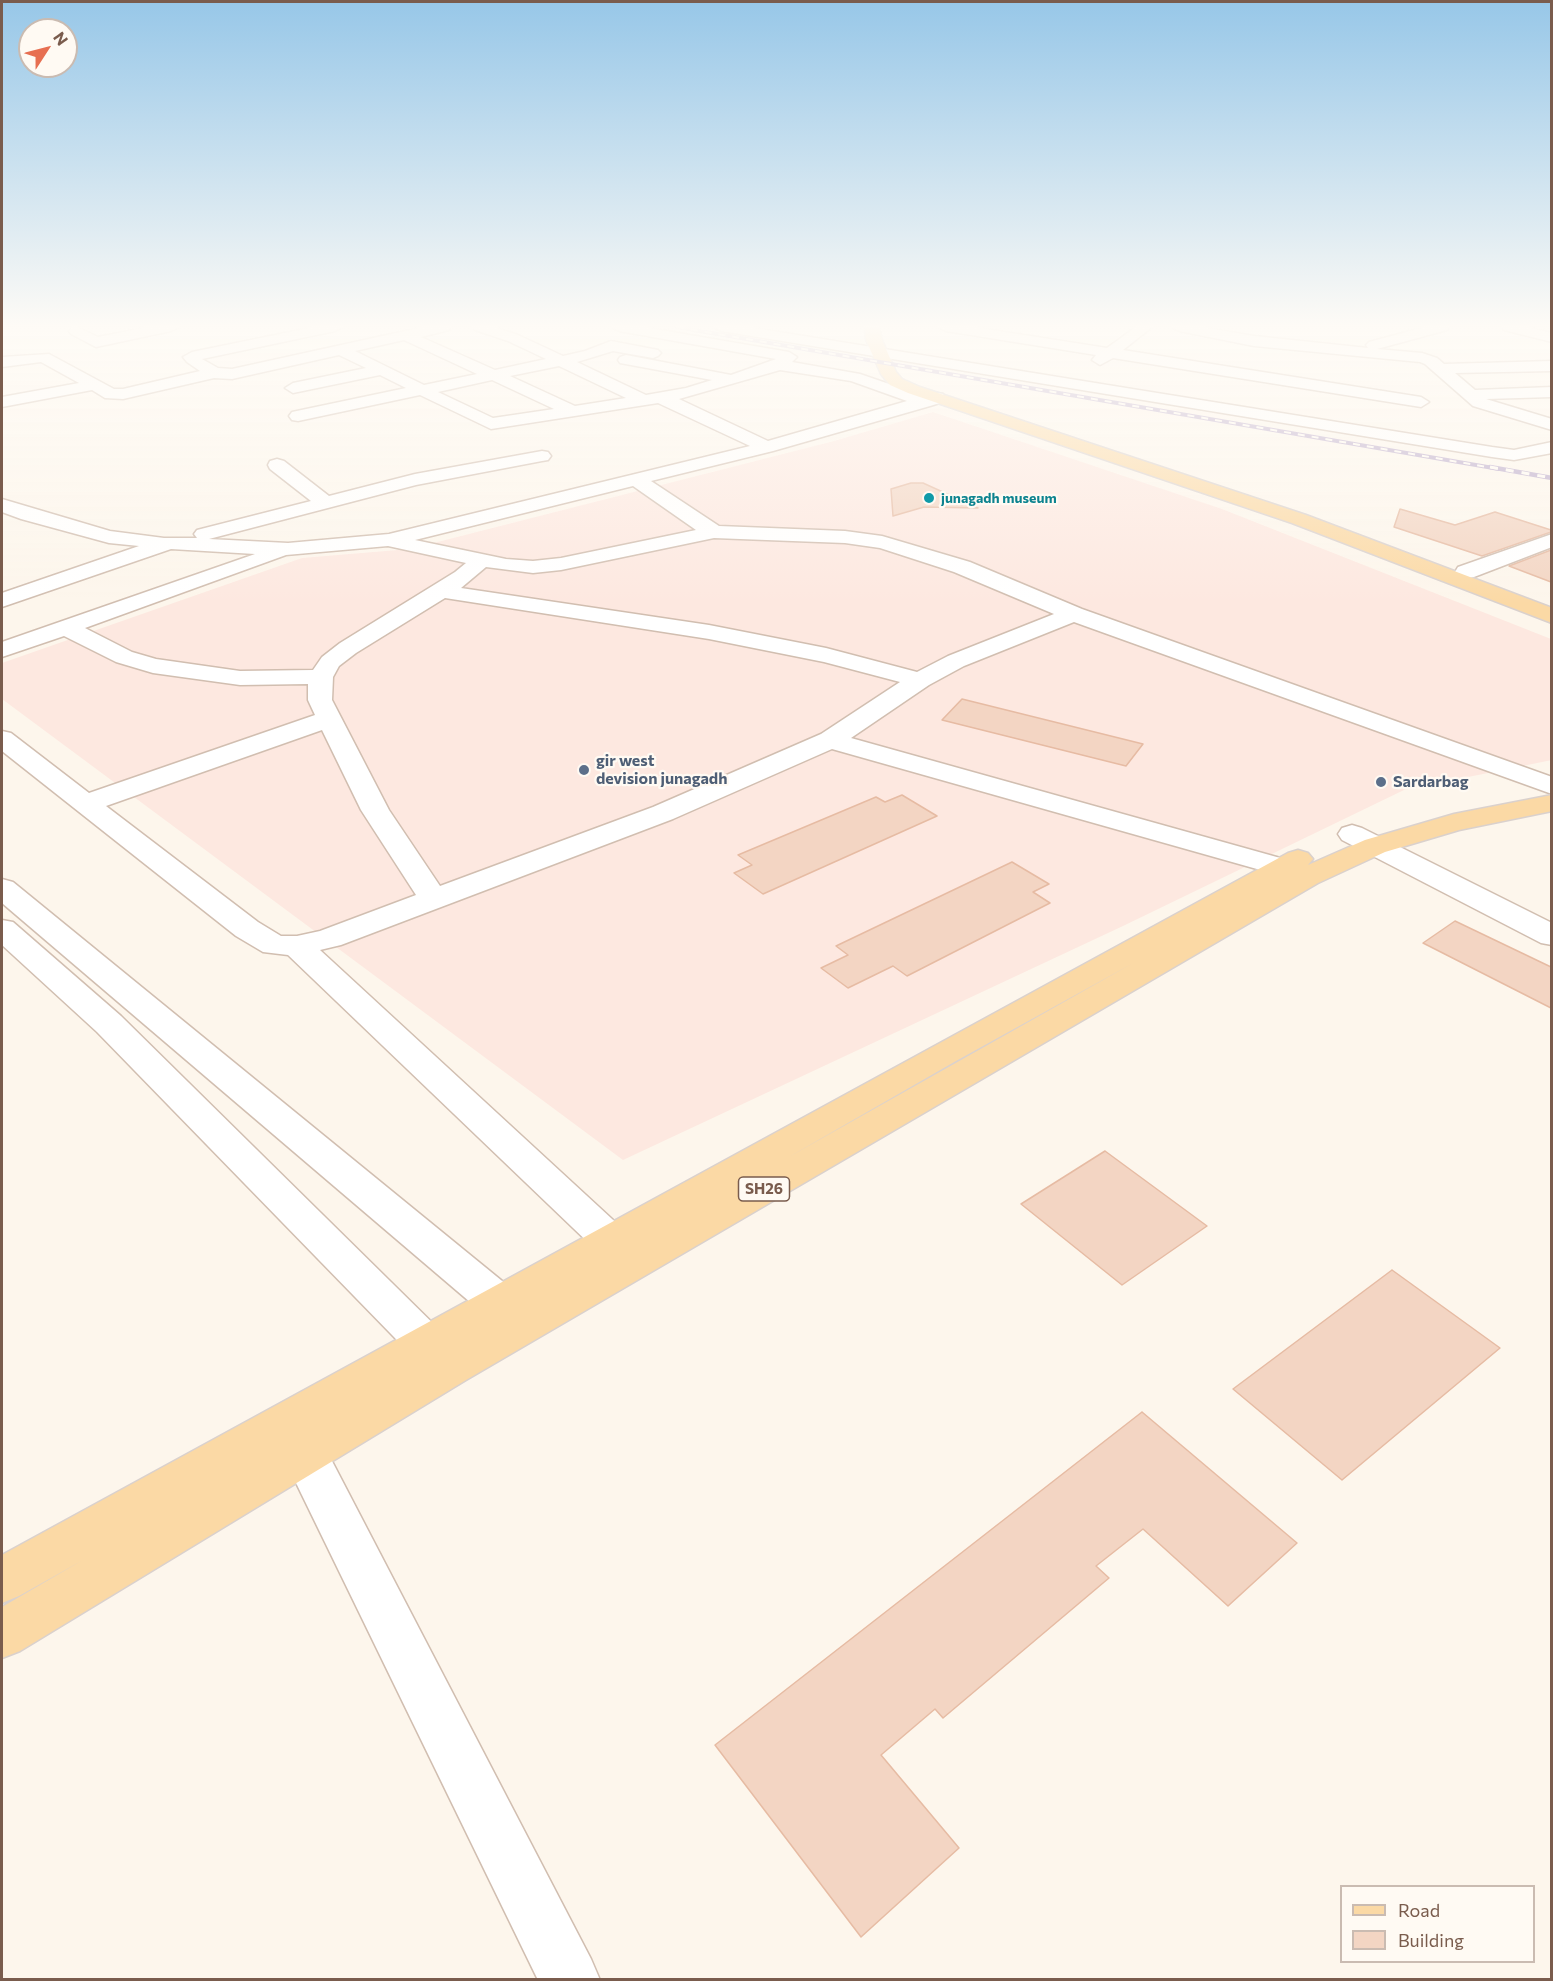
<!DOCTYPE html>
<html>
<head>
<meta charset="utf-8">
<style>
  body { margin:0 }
  #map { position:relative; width:1553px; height:1981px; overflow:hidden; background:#fdf6ec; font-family:Commissioner,sans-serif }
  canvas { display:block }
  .frame { position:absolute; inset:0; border:3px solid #7a5c4d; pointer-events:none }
  .legend { position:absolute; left:1340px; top:1885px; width:195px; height:78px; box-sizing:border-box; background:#fffaf3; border:2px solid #cabbb1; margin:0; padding:8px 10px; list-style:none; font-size:18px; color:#7a5c4d }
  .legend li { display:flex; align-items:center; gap:12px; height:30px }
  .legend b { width:30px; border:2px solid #cabbb1 }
  .north { position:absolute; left:18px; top:18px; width:60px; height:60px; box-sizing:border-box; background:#fffaf3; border:2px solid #cabbb1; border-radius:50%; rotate:54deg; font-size:16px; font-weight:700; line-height:24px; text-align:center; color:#7a5c4d }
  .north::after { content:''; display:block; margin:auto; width:21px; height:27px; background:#e76f51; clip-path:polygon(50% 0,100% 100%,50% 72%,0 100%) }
</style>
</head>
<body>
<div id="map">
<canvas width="1553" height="1981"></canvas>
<div class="frame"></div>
<ul class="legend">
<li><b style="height:8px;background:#fbd9a5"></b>Road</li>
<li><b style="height:16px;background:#f3d5c3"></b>Building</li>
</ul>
<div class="north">N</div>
</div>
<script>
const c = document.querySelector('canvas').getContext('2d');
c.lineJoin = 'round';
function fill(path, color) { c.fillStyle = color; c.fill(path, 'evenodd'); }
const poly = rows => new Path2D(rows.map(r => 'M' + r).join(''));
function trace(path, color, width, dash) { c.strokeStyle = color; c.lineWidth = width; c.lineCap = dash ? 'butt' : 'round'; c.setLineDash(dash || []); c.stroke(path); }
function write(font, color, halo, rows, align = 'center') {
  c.font = font + ' Commissioner,sans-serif'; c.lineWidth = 4.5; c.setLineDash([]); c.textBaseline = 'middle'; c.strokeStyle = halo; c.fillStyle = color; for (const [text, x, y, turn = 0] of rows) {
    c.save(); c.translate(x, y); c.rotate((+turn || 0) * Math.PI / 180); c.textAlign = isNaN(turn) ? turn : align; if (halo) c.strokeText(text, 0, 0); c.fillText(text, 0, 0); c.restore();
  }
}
fill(poly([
  [933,412,1222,509,1551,639,1552,760,1404,790,1123,926,623,1160,2,699,2,663,302,558,410,549,834,441]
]), '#fde8e0');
const building = poly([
  [911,483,923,483,978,508,924,507,893,516,891,489,911,483],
  [1400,509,1455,525,1495,512,1551,530,1551,532,1482,556,1394,527,1400,509],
  [1551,550,1551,582,1509,566,1551,550],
  [962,699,1143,744,1126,766,942,720,962,699],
  [902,795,937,816,763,894,734,873,752,865,738,855,876,797,885,802,902,795],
  [1012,862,1049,884,1033,892,1050,903,907,976,893,966,848,988,821,968,848,955,836,946,1012,862],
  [1455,921,1551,967,1551,1008,1423,943,1455,921],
  [1105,1151,1207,1226,1122,1285,1021,1204,1105,1151],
  [1392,1270,1500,1348,1342,1480,1233,1389,1392,1270],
  [1142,1412,1297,1543,1228,1606,1143,1529,1096,1566,1109,1578,943,1718,935,1709,881,1755,959,1848,861,1937,715,1745,1142,1412]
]);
fill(building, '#f3d5c3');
trace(building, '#e6bba3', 1.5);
const minor = poly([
  [77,327,98,337,149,327,178,327,171,331,96,347,71,334,69,331,71,328,77,327],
  [314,327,342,327,335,331,202,359,218,368,232,369,405,331,425,327,451,327,449,330,421,337,495,370,546,359,508,341,475,330,473,327,494,327,518,335,563,356,585,351,611,341,658,350,661,353,658,356,653,358,613,351,577,362,646,395,686,388,712,380,620,363,618,360,620,357,626,355,731,375,776,359,619,331,612,327,643,327,789,352,797,357,792,362,860,374,924,396,937,393,943,394,945,398,943,402,930,406,773,451,651,481,719,526,845,531,882,536,970,562,1082,609,1552,777,1552,794,1074,622,964,666,929,685,851,738,1291,861,1296,867,1291,873,1281,876,1271,873,832,749,673,819,341,945,320,950,624,1230,630,1240,624,1250,610,1255,596,1250,288,955,263,952,236,936,2,751,2,731,11,733,89,793,315,715,308,700,308,684,240,685,153,673,116,662,64,636,2,657,2,642,255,554,171,549,2,607,2,593,139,546,109,543,21,519,2,512,2,499,110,531,164,538,197,538,194,534,197,530,311,501,270,469,268,465,270,461,277,459,284,461,329,496,415,474,542,451,548,452,551,456,548,460,542,461,416,485,209,539,288,543,389,534,750,446,658,403,491,429,420,395,298,421,292,420,289,416,292,412,406,388,380,375,293,393,285,388,293,383,366,368,339,355,232,379,214,378,123,399,105,398,92,390,2,407,2,397,79,383,41,362,2,367,2,357,49,354,114,389,123,389,200,371,187,362,183,357,192,352,314,327],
  [404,340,477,374,424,385,355,351,404,340],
  [559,366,626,398,575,406,510,376,559,366],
  [780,370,851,381,907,401,768,441,679,399,780,370],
  [492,380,554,409,493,418,438,392,492,380],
  [633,486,696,530,561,558,533,561,506,559,415,540,633,486],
  [714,538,845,543,880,548,954,572,1054,614,948,656,917,672,826,648,709,625,461,588,486,567,533,573,561,570,714,538],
  [388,546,466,563,455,572,340,643,322,657,313,670,240,671,156,659,132,652,85,628,286,555,388,546],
  [445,598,709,639,824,662,900,682,821,734,653,807,440,886,389,810,332,700,333,677,339,666,356,653,445,598],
  [322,730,361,810,416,895,320,931,297,936,281,936,258,922,106,806,322,730],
  [714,327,748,327,1492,447,1514,450,1552,442,1552,453,1514,460,1492,457,721,331,714,327],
  [939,327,973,327,1107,348,1136,327,1152,327,1123,350,1421,397,1429,402,1421,407,1113,358,1100,365,1092,360,1096,355,946,331,939,327],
  [1172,327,1202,327,1254,336,1368,348,1366,345,1369,342,1425,327,1449,327,1447,330,1377,349,1422,353,1437,358,1444,364,1552,361,1552,371,1455,373,1475,390,1552,387,1552,397,1486,399,1552,419,1552,430,1473,406,1425,364,1420,362,1254,346,1179,331,1172,327],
  [1502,327,1526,327,1552,333,1552,342,1504,330,1502,327],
  [1552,534,1552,547,1474,577,1466,578,1458,577,1455,572,1458,567,1552,534],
  [1352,825,1362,828,1552,923,1552,945,1541,943,1342,840,1338,834,1342,828,1352,825],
  [2,879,13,882,534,1307,540,1319,534,1331,519,1336,504,1331,2,903,2,879],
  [2,920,13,922,121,1016,459,1349,466,1361,459,1373,444,1378,429,1373,97,1032,2,945,2,920],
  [305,1434,321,1440,591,1959,600,1980,538,1980,282,1454,289,1440,305,1434]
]);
const major = poly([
  [865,327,879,327,882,340,896,372,902,379,920,387,1306,515,1552,608,1552,623,1292,523,908,393,890,385,881,374,866,340,865,327],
  [1552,795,1552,811,1459,830,1385,852,1318,883,466,1380,20,1651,2,1658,2,1607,83,1560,19,1596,2,1603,2,1555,1288,853,1298,850,1308,853,1313,859,1308,865,1365,840,1454,814,1552,795],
  [1135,962,787,1158,956,1061,1135,962]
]);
trace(minor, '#d1beb0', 3);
trace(major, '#dad1cd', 3);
fill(minor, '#fff');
fill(major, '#fbd9a5');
const railFar1 = poly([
  [677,327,1499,469]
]);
const rail = poly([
  [1490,467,1552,478]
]);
trace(railFar1, '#b9a8c9', 4);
trace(rail, '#b9a8c9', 4.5);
trace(railFar1, '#fffaf3', 2, [7]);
trace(rail, '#fffaf3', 3, [8]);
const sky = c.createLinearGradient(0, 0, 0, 604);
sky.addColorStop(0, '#97c7e8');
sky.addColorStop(0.54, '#fefbf6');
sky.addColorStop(1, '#fefbf600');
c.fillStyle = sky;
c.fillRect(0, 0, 1553, 604);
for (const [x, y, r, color] of [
  [929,498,6,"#0f9aa8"],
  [584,770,6,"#5c6f8a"],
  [1381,782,6,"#5c6f8a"]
]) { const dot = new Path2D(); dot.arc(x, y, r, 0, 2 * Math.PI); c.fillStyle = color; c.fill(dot); trace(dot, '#fffaf3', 2); }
write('bold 14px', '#0d838f', '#fffaf3', [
  ["junagadh museum",941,498]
], 'left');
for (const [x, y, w] of [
  [764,1189,51]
]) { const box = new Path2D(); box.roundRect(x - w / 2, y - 12, w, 24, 4.5); c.fillStyle = '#fffaf3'; c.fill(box); trace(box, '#7a5c4d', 1.5); }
write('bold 15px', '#7a5c4d', null, [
  ["SH26",764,1189]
]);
write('bold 16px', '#4e5e75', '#fffaf3', [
  ["gir west",596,761],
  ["devision junagadh",596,779],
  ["Sardarbag",1393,782]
], 'left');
</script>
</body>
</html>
